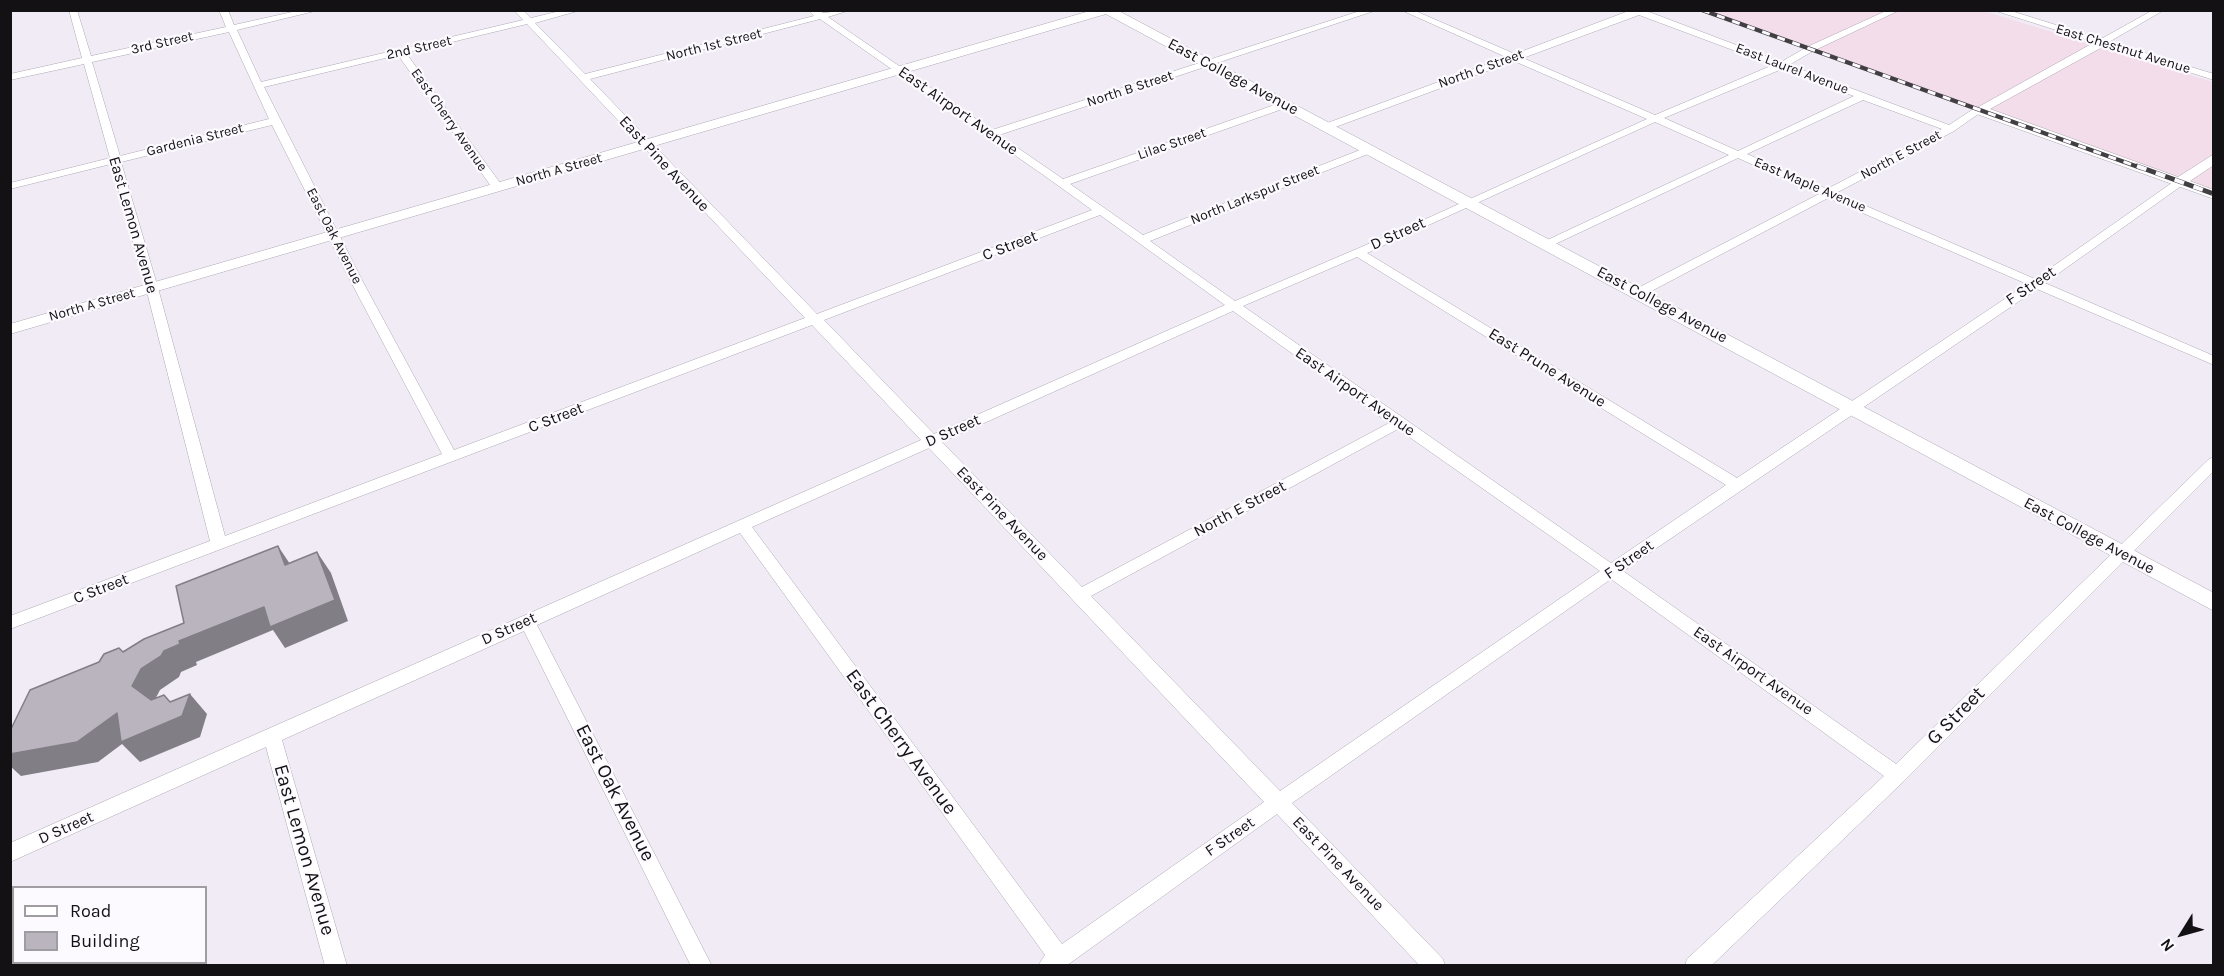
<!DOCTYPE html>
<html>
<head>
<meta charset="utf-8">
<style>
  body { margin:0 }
  #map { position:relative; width:2224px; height:976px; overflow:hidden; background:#f1ebf6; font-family:Karla,sans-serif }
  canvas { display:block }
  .frame { position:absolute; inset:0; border:12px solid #131114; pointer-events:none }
  .legend { position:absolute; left:12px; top:886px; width:195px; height:78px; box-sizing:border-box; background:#fdfaff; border:2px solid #9f9da1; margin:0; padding:8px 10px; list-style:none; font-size:18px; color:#131114 }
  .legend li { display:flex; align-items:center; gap:12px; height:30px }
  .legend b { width:30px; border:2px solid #9f9da1 }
  .north { position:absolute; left:2152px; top:904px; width:60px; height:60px; -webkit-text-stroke:4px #fdfaff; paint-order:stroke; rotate:233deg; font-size:16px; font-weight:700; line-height:24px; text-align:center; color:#131114 }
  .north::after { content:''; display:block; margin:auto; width:21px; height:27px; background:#131114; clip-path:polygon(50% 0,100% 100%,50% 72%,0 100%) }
</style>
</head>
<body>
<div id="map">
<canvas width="2224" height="976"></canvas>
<div class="frame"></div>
<ul class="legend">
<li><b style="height:8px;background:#fff"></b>Road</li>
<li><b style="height:16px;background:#bab4bf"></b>Building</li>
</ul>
<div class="north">N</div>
</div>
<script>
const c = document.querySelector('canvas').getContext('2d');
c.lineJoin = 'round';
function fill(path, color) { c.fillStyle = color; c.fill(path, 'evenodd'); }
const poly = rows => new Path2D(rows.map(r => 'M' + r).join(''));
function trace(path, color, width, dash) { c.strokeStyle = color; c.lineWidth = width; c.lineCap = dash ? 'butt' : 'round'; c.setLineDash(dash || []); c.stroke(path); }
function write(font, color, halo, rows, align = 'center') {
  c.font = font + ' Karla,sans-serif'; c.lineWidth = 4.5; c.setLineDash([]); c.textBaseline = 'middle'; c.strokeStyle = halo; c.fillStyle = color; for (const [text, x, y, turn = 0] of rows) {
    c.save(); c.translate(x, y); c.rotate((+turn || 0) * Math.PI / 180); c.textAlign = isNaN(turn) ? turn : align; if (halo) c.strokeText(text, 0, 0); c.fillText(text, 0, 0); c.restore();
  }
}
fill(poly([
  [1709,11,1984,11,2213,82,2213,191]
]), '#f3ddea');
const minor = poly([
  [69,10,77,10,91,56,226,27,219,10,228,10,234,25,301,10,319,10,237,30,261,82,523,20,514,10,523,10,531,18,564,10,581,10,535,23,585,74,814,16,808,10,818,10,823,13,850,10,828,17,992,130,1363,10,1377,10,999,135,1063,179,1280,103,1288,103,1288,107,1070,184,1143,235,1365,148,1373,148,1373,152,1150,241,1235,301,1408,227,1647,119,1514,61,1330,129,1322,129,1322,125,1506,57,1401,10,1413,10,1515,54,1631,10,1644,10,1781,62,1807,47,1888,10,1900,10,1813,51,1789,65,1949,125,1975,108,1984,110,1954,131,1836,193,2035,279,2176,180,2184,180,2184,184,2045,283,2214,356,2214,365,2037,289,1623,571,1896,764,2209,459,2214,457,2214,471,1904,781,1711,966,1685,966,1687,959,1884,776,1611,579,1292,803,1443,959,1445,966,1420,966,1277,814,1066,966,1038,966,1045,955,740,533,537,625,712,966,691,966,524,631,282,740,347,966,325,966,266,747,10,862,10,843,921,440,812,325,10,629,10,616,210,541,146,288,111,164,10,189,10,183,110,158,84,64,10,80,10,74,82,58,69,10],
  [1639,15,1773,65,1655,115,1523,58,1639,15],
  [820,19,1049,179,1092,210,817,314,590,79,820,19],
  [527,24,805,318,454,450,363,282,264,87,398,55,493,189,497,190,503,187,406,53,527,24],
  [229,32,269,119,120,156,92,62,229,32],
  [1782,69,1854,96,1738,151,1664,118,1782,69],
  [1863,100,1942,129,1827,189,1747,154,1863,100],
  [1655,122,1729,155,1543,242,1543,246,1551,246,1738,158,1819,194,1634,290,1632,293,1634,296,1642,296,1828,198,2027,284,1737,478,1367,253,1655,122],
  [272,125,351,282,442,454,225,536,158,288,121,162,272,125],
  [1100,215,1225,305,934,434,824,320,1100,215],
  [1357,257,1726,485,1611,563,1243,306,1357,257],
  [1233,311,1389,423,1082,587,942,442,1233,311],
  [1398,429,1600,571,1280,791,1091,596,1398,429],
  [929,448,1264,802,1062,944,752,527,929,448],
  [1993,10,2008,10,2101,39,2153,10,2164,10,2109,42,2214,74,2214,80,1993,10]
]);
const tertiary = poly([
  [1093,10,1117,10,2214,593,2214,611,1106,14,10,334,10,324,1093,10],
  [2102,38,2108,42,2106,45,1990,109,2178,177,2214,154,2214,165,2190,181,2214,190,2214,199,1974,113,1973,110,2102,38]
]);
trace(minor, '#aea8b3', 1);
trace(tertiary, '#aea8b3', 1);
fill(minor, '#fff');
fill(tertiary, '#fff');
const railFar1 = poly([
  [1702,10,2141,168]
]);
const rail = poly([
  [2137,166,2214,194]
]);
trace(railFar1, '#423f43', 4.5);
trace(rail, '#423f43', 5);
trace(railFar1, '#fdfaff', 3, [8]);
trace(rail, '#fdfaff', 4, [10]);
fill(poly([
  [278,546,292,567,285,565],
  [317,552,331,573,348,621,285,648,273,630,196,662,197,665,181,672,179,677,160,690,151,707,132,686,141,669,164,651],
  [190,694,207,714,200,737,140,762,122,744,98,762,21,776,10,766,10,754,117,713,136,734]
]), '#827e86');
const building = poly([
  [278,546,285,565,317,552,335,600,270,627,264,607,179,641,180,644,164,651,161,656,141,669,132,686,151,700,164,695,170,702,190,694,182,716,121,742,117,713,77,742,10,754,10,731,30,690,99,662,104,654,119,648,123,652,144,639,184,623,176,586,278,546]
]);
fill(building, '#bab4bf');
trace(building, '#827e86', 1.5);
write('14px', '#131114', '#fdfaff', [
  ["3rd Street",162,43,-13],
  ["North 1st Street",714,45,-14],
  ["2nd Street",419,48,-13],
  ["East Chestnut Avenue",2123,49,17],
  ["North C Street",1481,69,-20],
  ["East Laurel Avenue",1792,69,21],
  ["North B Street",1130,89,-18],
  ["East Cherry Avenue",449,120,55],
  ["Gardenia Street",195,140,-14],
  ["Lilac Street",1172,144,-19],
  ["North E Street",1901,155,-28],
  ["North A Street",559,170,-16],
  ["East Maple Avenue",1810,185,23],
  ["North Larkspur Street",1255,195,-22],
  ["East Oak Avenue",334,236,63],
  ["North A Street",92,305,-16]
]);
write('16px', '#131114', '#fdfaff', [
  ["East College Avenue",1233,77,28],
  ["East Airport Avenue",958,111,35],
  ["East Pine Avenue",664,164,47],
  ["East Lemon Avenue",133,225,74],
  ["D Street",1398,234,-24],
  ["C Street",1010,246,-21],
  ["F Street",2031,286,-34],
  ["East College Avenue",1662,305,28],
  ["East Prune Avenue",1547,368,32],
  ["East Airport Avenue",1355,392,35],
  ["C Street",556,418,-21],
  ["D Street",953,431,-24],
  ["North E Street",1240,509,-28],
  ["East Pine Avenue",1002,514,46],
  ["East College Avenue",2089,536,28],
  ["F Street",1629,560,-35],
  ["C Street",101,589,-21],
  ["D Street",509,629,-24],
  ["East Airport Avenue",1753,671,35],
  ["D Street",66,828,-24],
  ["F Street",1230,837,-35],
  ["East Pine Avenue",1338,864,46]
]);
write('20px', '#131114', '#fdfaff', [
  ["G Street",1956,716,-45],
  ["East Cherry Avenue",901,742,54],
  ["East Oak Avenue",615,793,63],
  ["East Lemon Avenue",304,850,74]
]);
</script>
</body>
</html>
